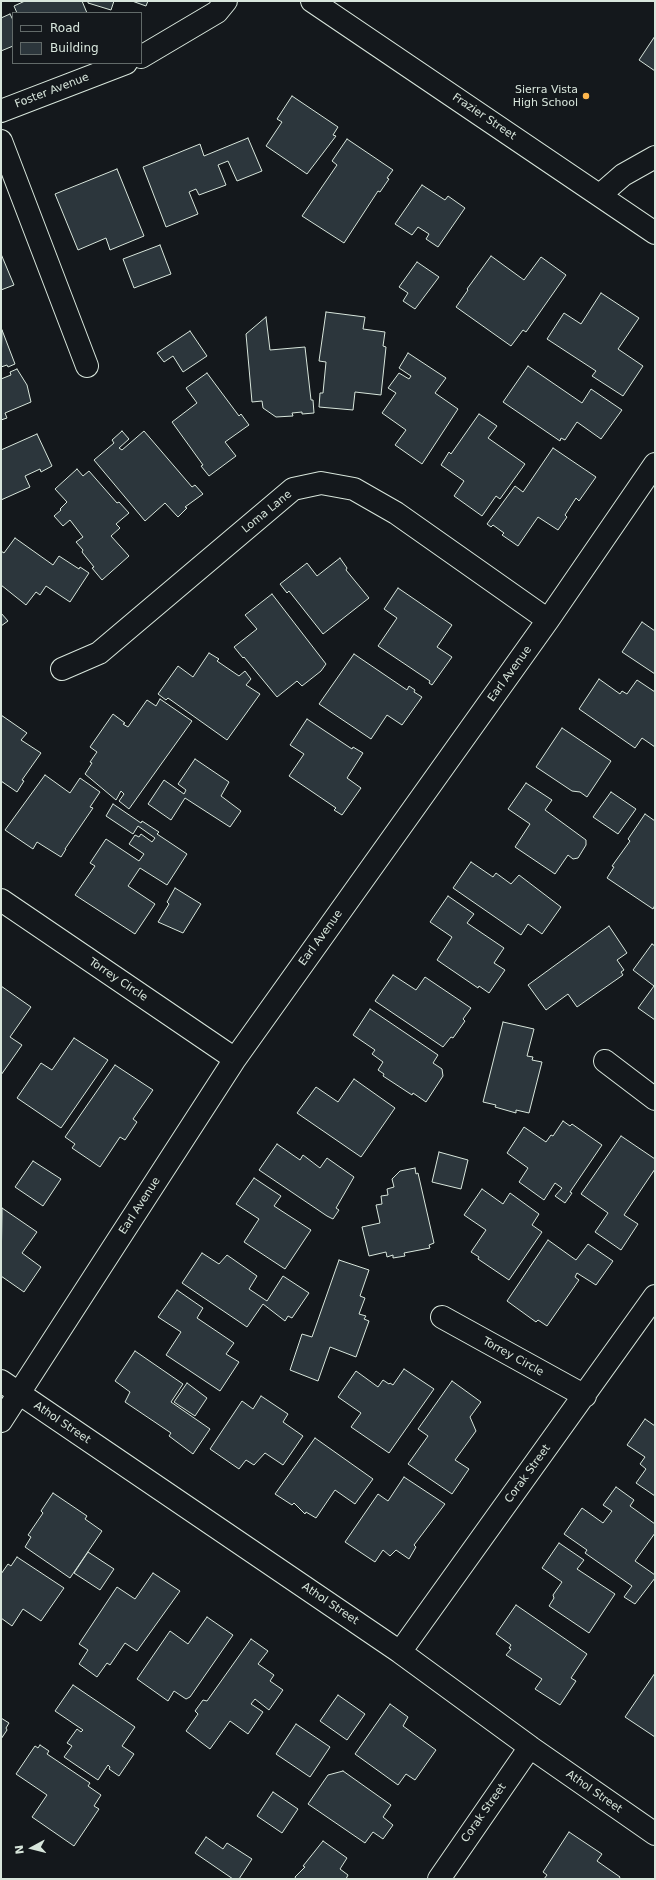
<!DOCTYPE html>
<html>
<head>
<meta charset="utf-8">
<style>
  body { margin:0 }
  #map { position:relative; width:656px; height:1880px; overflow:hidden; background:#14181c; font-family:"DejaVu Sans",sans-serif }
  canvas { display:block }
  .frame { position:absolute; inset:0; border:2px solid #d8e6dc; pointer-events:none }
  .legend { position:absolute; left:12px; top:12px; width:130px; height:52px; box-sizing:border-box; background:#14181c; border:1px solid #626a69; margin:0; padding:5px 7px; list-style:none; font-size:12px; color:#d8e6dc }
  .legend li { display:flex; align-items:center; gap:8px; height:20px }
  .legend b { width:20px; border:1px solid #626a69 }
  .north { position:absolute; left:12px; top:1828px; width:40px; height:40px; -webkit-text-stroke:3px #14181c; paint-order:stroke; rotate:263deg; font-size:11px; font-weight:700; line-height:16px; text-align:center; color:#d8e6dc }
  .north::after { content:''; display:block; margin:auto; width:14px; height:18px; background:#d8e6dc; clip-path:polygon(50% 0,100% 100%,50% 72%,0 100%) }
</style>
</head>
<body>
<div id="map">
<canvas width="656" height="1880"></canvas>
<div class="frame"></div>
<ul class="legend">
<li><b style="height:5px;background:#14181c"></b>Road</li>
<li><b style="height:11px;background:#2c363c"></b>Building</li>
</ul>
<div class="north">N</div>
</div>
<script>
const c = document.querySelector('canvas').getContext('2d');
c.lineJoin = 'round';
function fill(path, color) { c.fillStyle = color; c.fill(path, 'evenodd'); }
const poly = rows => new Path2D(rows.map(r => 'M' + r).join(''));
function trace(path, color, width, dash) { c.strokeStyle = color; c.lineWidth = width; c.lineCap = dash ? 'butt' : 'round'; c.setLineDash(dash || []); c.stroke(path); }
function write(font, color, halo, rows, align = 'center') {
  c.font = font + ' "DejaVu Sans",sans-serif'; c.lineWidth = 3; c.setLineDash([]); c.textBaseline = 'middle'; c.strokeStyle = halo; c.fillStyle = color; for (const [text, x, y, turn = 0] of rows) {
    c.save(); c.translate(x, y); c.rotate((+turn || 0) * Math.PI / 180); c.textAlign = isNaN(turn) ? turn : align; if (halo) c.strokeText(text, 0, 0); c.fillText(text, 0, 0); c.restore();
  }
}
const building = poly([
  [25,1,82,1,87,13,17,13,14,6,25,1],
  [88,1,114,1,111,10,88,3,88,1],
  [132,1,148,1,146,6,132,1],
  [10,14,13,20,13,46,1,51,1,18,10,14],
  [655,36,655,71,639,60,655,36],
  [292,96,338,127,333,135,336,136,307,174,266,146,282,122,277,119,292,96],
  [248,138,262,171,237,181,228,161,218,165,226,185,199,195,196,189,189,192,198,214,166,227,143,167,200,144,204,156,248,138],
  [347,139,393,170,387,178,389,179,380,192,378,191,344,243,302,216,337,165,332,161,347,139],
  [117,169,144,236,110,250,106,238,78,250,55,194,117,169],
  [422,185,445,200,448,196,465,208,438,247,426,239,429,234,418,227,412,235,395,224,422,185],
  [160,245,171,274,134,288,123,259,160,245],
  [1,254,14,285,1,290,1,254],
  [491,256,524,280,541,257,566,275,526,332,523,330,511,346,456,307,468,290,467,289,491,256],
  [417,262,439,277,415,309,403,301,408,293,399,287,417,262],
  [601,293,639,318,618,349,643,366,623,396,592,376,596,371,547,339,564,313,581,324,601,293],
  [326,312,365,317,363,329,385,332,383,346,386,347,381,395,355,392,353,410,319,407,320,393,323,393,326,362,319,361,326,312],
  [266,317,270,350,305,347,311,400,313,400,314,413,302,414,302,412,292,413,293,416,276,417,263,408,262,401,252,402,246,334,266,317],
  [2,330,15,364,8,367,7,365,1,367,2,330],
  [190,331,207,356,183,372,173,356,164,362,157,353,190,331],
  [408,353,446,378,435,393,458,409,422,464,395,445,406,430,382,413,396,393,388,388,399,373,409,379,411,376,399,368,408,353],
  [528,366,582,403,591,389,622,410,601,439,577,422,565,440,561,438,560,441,503,402,528,366],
  [17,369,27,385,31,402,5,413,7,418,1,420,1,379,11,375,10,372,17,369],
  [207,373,239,416,241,414,249,425,225,442,236,456,209,476,201,466,203,465,172,422,197,403,186,388,207,373],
  [479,414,497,426,488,438,525,464,500,499,496,496,482,516,454,496,464,481,441,465,449,452,451,454,479,414],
  [122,431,129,439,119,448,122,450,144,431,192,487,195,485,203,494,185,507,187,508,178,517,165,503,145,521,94,460,114,443,112,440,122,431],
  [37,434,52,466,41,472,40,469,25,476,30,487,1,500,1,450,37,434],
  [553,448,596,477,579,501,576,498,565,515,567,517,558,530,538,517,518,546,502,535,504,533,493,525,491,527,487,524,515,486,523,492,553,448],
  [77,469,83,476,89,471,117,503,119,502,129,513,116,524,120,528,111,536,129,556,102,580,92,568,94,567,82,552,83,550,76,542,83,537,70,520,63,526,54,516,61,510,60,509,67,502,55,489,77,469],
  [15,538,53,565,59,556,79,569,80,567,89,573,70,602,46,586,40,595,36,592,26,605,1,585,1,551,4,553,15,538],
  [340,558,347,568,346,570,369,598,323,634,289,591,287,593,280,584,307,563,317,576,340,558],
  [398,588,452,625,437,647,452,657,432,685,429,683,430,681,378,646,397,618,384,609,398,588],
  [272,594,326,664,321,671,302,686,297,681,277,697,244,657,243,658,234,647,257,629,245,615,272,594],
  [1,613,8,621,1,626,1,613],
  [642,622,655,631,655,674,622,652,642,622],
  [209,653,219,659,217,661,239,676,245,671,251,679,246,685,260,694,227,740,168,698,166,700,158,694,178,666,193,677,209,653],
  [354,654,407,690,409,686,415,690,414,692,422,697,402,725,387,715,371,739,319,704,354,654],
  [599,679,620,694,622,691,627,694,637,680,655,692,655,747,642,738,635,748,579,709,599,679],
  [160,699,192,721,129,809,119,801,124,794,121,791,116,800,85,774,92,763,90,762,97,752,90,747,113,714,125,723,123,724,128,727,147,700,156,706,160,699],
  [1,715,27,733,21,740,41,753,22,780,24,781,17,792,1,781,1,715],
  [307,719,352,749,353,747,363,753,347,778,361,788,342,815,334,810,336,808,289,776,304,754,290,745,307,719],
  [562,728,611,761,587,797,580,792,572,791,536,767,562,728],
  [195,759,229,782,221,796,241,811,230,827,185,798,171,820,148,804,164,780,184,794,186,790,178,784,195,759],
  [45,775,70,793,80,778,100,792,90,807,93,808,65,849,66,849,61,857,37,842,33,849,5,830,45,775],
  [526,783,552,800,545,810,586,840,586,845,578,858,573,859,568,855,555,874,515,847,530,824,508,809,526,783],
  [611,792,636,809,618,834,593,817,611,792],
  [113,804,141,823,142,821,159,832,157,834,187,854,167,885,140,868,128,886,155,904,135,934,75,895,95,866,90,863,106,839,139,861,144,854,129,844,135,835,139,837,141,834,152,842,155,838,138,826,133,834,106,816,113,804],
  [645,814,655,821,655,905,653,909,607,878,614,867,612,866,630,841,628,839,645,814],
  [471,862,493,877,496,873,511,884,519,875,561,907,542,934,528,924,521,935,453,888,471,862],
  [175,888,201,904,183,933,158,922,169,904,167,902,175,888],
  [448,896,474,914,467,923,504,948,494,963,505,970,489,993,479,986,478,988,437,960,452,937,430,922,448,896],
  [609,926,627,953,617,960,624,970,621,972,623,975,577,1007,568,994,546,1010,528,985,609,926],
  [652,944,655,946,655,1020,638,1008,654,986,633,970,652,944],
  [393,975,416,990,425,977,471,1008,463,1019,465,1021,453,1038,451,1037,443,1047,375,1001,393,975],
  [1,986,31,1007,10,1037,22,1045,1,1075,1,986],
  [370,1009,438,1055,433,1063,442,1069,443,1076,426,1102,413,1093,412,1095,383,1076,384,1074,378,1070,383,1062,372,1054,375,1050,353,1035,370,1009],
  [503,1022,534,1029,527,1056,533,1057,532,1060,542,1062,529,1113,516,1110,516,1113,495,1107,496,1105,483,1102,503,1022],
  [74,1038,108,1060,61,1128,17,1098,41,1063,52,1070,74,1038],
  [115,1065,153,1090,133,1119,137,1122,125,1140,120,1137,100,1167,72,1148,75,1144,65,1137,115,1065],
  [354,1079,395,1108,361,1157,297,1113,316,1087,338,1102,354,1079],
  [563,1121,570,1126,572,1124,602,1145,570,1192,572,1193,565,1203,555,1196,562,1188,555,1183,544,1200,519,1182,528,1168,507,1153,524,1127,546,1142,551,1135,553,1136,563,1121],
  [621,1136,655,1159,655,1169,624,1215,638,1224,621,1250,595,1232,608,1213,581,1194,621,1136],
  [277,1144,300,1160,303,1155,320,1168,327,1158,354,1177,336,1208,339,1210,333,1219,327,1216,259,1170,277,1144],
  [439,1152,468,1160,461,1189,432,1182,439,1152],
  [33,1161,61,1179,43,1206,15,1187,33,1161],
  [415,1168,416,1174,418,1173,434,1243,429,1245,430,1248,404,1253,405,1256,393,1258,393,1255,387,1257,386,1252,369,1256,362,1227,380,1223,376,1205,382,1204,381,1196,388,1195,387,1189,394,1187,392,1179,400,1171,415,1168],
  [254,1178,281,1196,274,1206,311,1230,285,1269,244,1242,259,1219,236,1204,254,1178],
  [482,1189,503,1204,510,1193,539,1214,532,1225,542,1232,509,1280,478,1259,479,1257,471,1252,486,1230,464,1215,482,1189],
  [2,1208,37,1232,22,1253,41,1267,24,1292,1,1276,2,1208],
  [548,1240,576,1260,588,1244,613,1261,596,1285,577,1273,575,1277,579,1280,547,1326,538,1320,536,1322,507,1301,548,1240],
  [202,1253,219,1264,227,1255,257,1276,249,1289,267,1301,283,1276,309,1293,292,1318,288,1316,285,1321,263,1304,247,1327,182,1283,202,1253],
  [339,1260,369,1270,360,1296,365,1298,359,1314,366,1316,364,1319,369,1321,356,1357,330,1347,318,1381,290,1370,302,1334,312,1337,339,1260],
  [177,1290,203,1308,197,1318,234,1343,226,1354,239,1362,220,1391,166,1355,181,1332,158,1317,177,1290],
  [135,1351,183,1384,171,1402,210,1429,193,1454,169,1436,171,1433,125,1402,130,1392,115,1381,135,1351],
  [404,1369,434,1389,389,1453,351,1427,361,1413,338,1397,356,1371,378,1387,383,1380,389,1384,390,1383,393,1385,404,1369],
  [452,1381,481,1402,470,1417,476,1431,455,1460,469,1469,452,1494,408,1464,428,1436,418,1429,452,1381],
  [187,1383,207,1398,195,1416,174,1402,187,1383],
  [261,1396,288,1414,283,1422,303,1436,283,1465,265,1453,254,1465,246,1460,239,1469,210,1449,242,1401,253,1409,261,1396],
  [645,1419,655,1426,655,1496,636,1483,646,1469,640,1464,645,1457,627,1445,645,1419],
  [315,1438,373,1479,355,1504,335,1490,316,1518,306,1512,305,1514,294,1503,292,1505,275,1494,315,1438],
  [404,1477,445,1504,414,1545,416,1547,409,1559,396,1550,390,1556,383,1550,375,1562,345,1542,378,1494,388,1501,404,1477],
  [616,1487,634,1500,630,1506,655,1524,655,1533,635,1561,655,1575,655,1578,635,1604,624,1597,632,1586,585,1553,587,1550,564,1534,582,1508,603,1523,612,1511,603,1505,616,1487],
  [53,1493,87,1516,85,1519,102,1531,70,1578,25,1547,31,1537,28,1535,43,1513,41,1511,53,1493],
  [559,1543,584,1560,577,1569,615,1594,589,1633,549,1606,554,1598,553,1595,562,1582,542,1568,559,1543],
  [88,1552,114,1569,100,1590,74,1573,88,1552],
  [17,1557,64,1588,41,1621,23,1609,12,1626,1,1618,1,1574,8,1564,11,1566,17,1557],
  [153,1573,180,1591,137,1651,125,1643,110,1665,107,1663,97,1677,79,1664,88,1650,79,1644,117,1587,135,1599,153,1573],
  [516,1605,587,1654,571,1678,576,1681,560,1705,535,1689,542,1679,506,1655,511,1649,509,1648,511,1645,496,1634,516,1605],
  [207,1617,233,1635,190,1697,186,1699,174,1691,168,1701,137,1679,170,1631,188,1644,207,1617],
  [251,1639,268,1651,258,1664,274,1675,270,1681,283,1690,269,1710,255,1699,251,1704,263,1712,248,1734,230,1721,210,1749,186,1731,198,1714,195,1711,203,1700,207,1701,251,1639],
  [655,1673,655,1737,625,1717,655,1673],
  [73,1685,135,1727,122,1746,134,1754,119,1776,109,1769,110,1767,108,1765,98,1780,64,1757,72,1746,67,1743,77,1729,81,1732,83,1730,55,1711,73,1685],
  [338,1695,365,1714,347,1740,320,1721,338,1695],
  [390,1704,408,1717,403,1726,436,1750,415,1780,406,1774,398,1785,355,1754,390,1704],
  [1,1718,9,1723,6,1728,7,1730,1,1739,1,1718],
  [296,1724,330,1747,310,1777,276,1754,296,1724],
  [40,1745,49,1751,47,1754,90,1783,88,1786,101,1795,94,1806,99,1809,74,1846,32,1817,47,1795,16,1774,35,1746,38,1748,40,1745],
  [343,1771,391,1805,383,1817,393,1825,383,1839,373,1832,365,1843,308,1804,328,1775,343,1771],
  [273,1792,298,1809,282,1833,257,1816,273,1792],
  [569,1832,602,1854,597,1861,620,1877,619,1879,544,1879,547,1875,543,1872,569,1832],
  [206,1837,223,1849,227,1843,252,1859,239,1879,233,1879,195,1853,206,1837],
  [323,1841,347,1858,340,1869,348,1875,346,1879,296,1879,295,1877,305,1867,303,1866,323,1841]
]);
fill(building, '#2c363c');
trace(building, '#d8e6dc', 1);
const minor = poly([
  [312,1,655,233],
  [141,57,217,12,226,1],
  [1,111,126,63],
  [1,141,87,366],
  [600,195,623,175,655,157],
  [62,669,99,653,293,489,321,483,354,489,396,513,548,620],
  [1,900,235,1059],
  [605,1061,655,1099],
  [442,1317,585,1396],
  [1,1381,400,1652,530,1747,655,1834],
  [1,1421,235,1059,548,620,655,464],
  [400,1652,655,1296],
  [439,1879,530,1747]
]);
trace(minor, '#d8e6dc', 24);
trace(minor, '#14181c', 22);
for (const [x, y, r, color] of [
  [586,96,4,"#ffb74d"]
]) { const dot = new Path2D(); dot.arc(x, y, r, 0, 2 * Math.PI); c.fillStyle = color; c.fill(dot); trace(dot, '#14181c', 1.5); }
write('11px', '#d8e6dc', '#14181c', [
  ["Sierra Vista",578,90],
  ["High School",578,103]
], 'right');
write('11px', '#d8e6dc', '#14181c', [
  ["Foster Avenue",52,91,-21],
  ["Frazier Street",484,117,34],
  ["Loma Lane",267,512,-39],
  ["Earl Avenue",510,674,-54],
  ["Earl Avenue",321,938,-54],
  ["Torrey Circle",118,980,34],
  ["Earl Avenue",140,1206,-57],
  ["Torrey Circle",513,1357,29],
  ["Athol Street",62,1423,34],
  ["Corak Street",528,1474,-54],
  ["Athol Street",330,1604,34],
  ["Athol Street",594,1792,35],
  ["Corak Street",484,1813,-55]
]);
</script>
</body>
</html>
